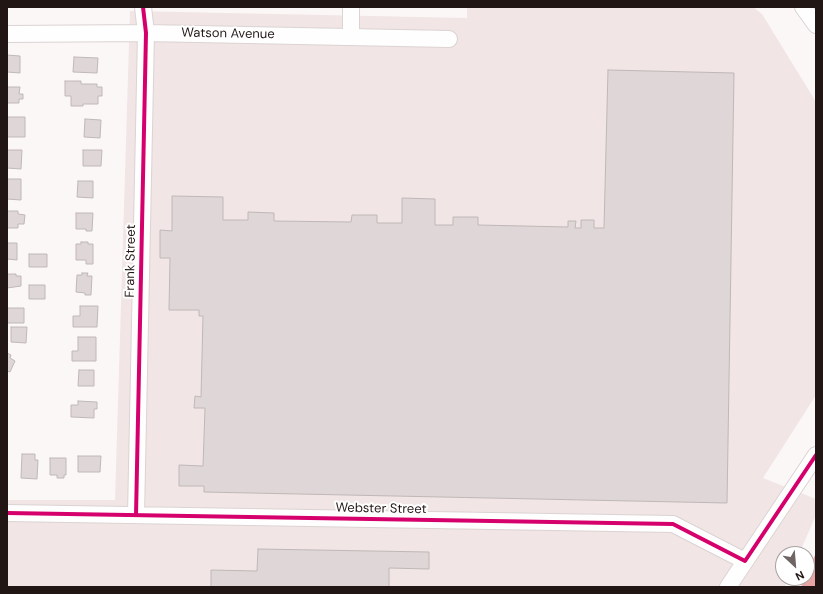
<!DOCTYPE html>
<html>
<head>
<meta charset="utf-8">
<style>
  body { margin:0 }
  #map { position:relative; width:823px; height:594px; overflow:hidden; background:#fbf7f7; font-family:"DM Sans",sans-serif }
  canvas { display:block }
  .frame { position:absolute; inset:0; border:8px solid #221615; pointer-events:none }
  .north { position:absolute; left:775px; top:546px; width:40px; height:40px; box-sizing:border-box; background:#fff; border:1px solid #a7a2a1; border-radius:50%; rotate:154deg; font-size:11px; font-weight:700; line-height:16px; text-align:center; color:#221615 }
  .north::after { content:''; display:block; margin:auto; width:14px; height:18px; background:#6e6564; clip-path:polygon(50% 0,100% 100%,50% 72%,0 100%) }
</style>
</head>
<body>
<div id="map">
<canvas width="823" height="594"></canvas>
<div class="frame"></div>
<div class="north">N</div>
</div>
<script>
const c = document.querySelector('canvas').getContext('2d');
c.lineJoin = 'round';
function fill(path, color) { c.fillStyle = color; c.fill(path, 'evenodd'); }
const poly = rows => new Path2D(rows.map(r => 'M' + r).join(''));
function trace(path, color, width, dash) { c.strokeStyle = color; c.lineWidth = width; c.lineCap = dash ? 'butt' : 'round'; c.setLineDash(dash || []); c.stroke(path); }
function write(font, color, halo, rows, align = 'center') {
  c.font = font + ' "DM Sans",sans-serif'; c.lineWidth = 4; c.setLineDash([]); c.textBaseline = 'middle'; c.strokeStyle = halo; c.fillStyle = color; for (const [text, x, y, turn = 0] of rows) {
    c.save(); c.translate(x, y); c.rotate((+turn || 0) * Math.PI / 180); c.textAlign = isNaN(turn) ? turn : align; if (halo) c.strokeText(text, 0, 0); c.fillText(text, 0, 0); c.restore();
  }
}
fill(poly([
  [467,7,753,7,762,14,816,102,816,395,763,478,816,499,816,515,799,554,783,554,783,578,789,578,785,587,7,587,7,500,115,500,130,11,467,18]
]), '#f1e5e5');
fill(poly([
  [816,553,816,587,801,587,805,578,807,578,807,573]
]), '#e7a6a4');
const building = poly([
  [7,55,20,56,20,73,7,72,7,55],
  [74,57,98,58,97,73,73,72,74,57],
  [608,70,734,73,727,503,204,492,204,486,179,486,179,465,203,466,205,408,194,408,195,396,201,397,203,316,199,316,199,310,169,310,170,258,160,258,160,230,172,231,172,196,223,197,223,220,248,220,248,212,274,213,274,221,351,222,352,215,377,215,377,223,402,223,402,198,435,199,435,225,453,225,453,217,478,217,478,225,568,227,568,221,576,221,575,228,581,228,581,220,594,220,594,228,604,228,608,70],
  [65,81,81,81,81,84,97,84,97,87,102,87,102,96,98,96,98,104,83,104,83,106,71,106,71,96,65,96,65,81],
  [7,87,20,87,19,94,23,94,23,99,19,99,19,103,7,103,7,87],
  [7,117,25,117,25,137,7,137,7,117],
  [85,119,101,120,100,138,84,137,85,119],
  [7,150,22,150,21,169,7,168,7,150],
  [83,150,102,150,101,166,83,166,83,150],
  [7,179,21,179,21,200,7,199,7,179],
  [78,181,93,181,93,198,77,197,78,181],
  [7,211,18,211,18,214,25,215,24,224,18,224,18,228,7,228,7,211],
  [76,213,93,213,92,231,86,231,86,229,76,229,76,213],
  [81,242,88,242,88,244,93,244,93,264,86,264,86,260,76,260,76,244,81,244,81,242],
  [7,243,17,243,17,260,7,259,7,243],
  [29,254,47,254,47,267,29,267,29,254],
  [82,273,88,273,87,276,92,276,91,295,85,295,85,293,76,292,77,275,82,275,82,273],
  [7,274,16,274,16,276,21,276,21,286,7,288,7,274],
  [29,285,45,285,45,299,29,299,29,285],
  [80,306,98,306,97,327,73,327,73,316,80,316,80,306],
  [7,308,24,308,24,323,7,323,7,308],
  [11,327,27,327,26,343,11,342,11,327],
  [78,337,96,337,96,361,72,361,72,351,78,351,78,337],
  [7,353,11,355,10,358,15,361,10,372,7,371,7,353],
  [79,370,94,370,94,386,78,386,79,370],
  [78,401,97,402,97,409,94,409,94,418,71,417,71,405,78,405,78,401],
  [22,454,35,454,35,460,38,460,37,479,21,478,22,454],
  [78,456,101,456,100,472,78,472,78,456],
  [50,458,66,458,66,475,64,475,64,478,57,478,57,475,50,475,50,458],
  [258,549,429,552,429,569,389,568,389,587,211,587,211,570,257,571,258,549]
]);
fill(building, '#dfd7d7');
trace(building, '#c0b8b8', 1);
const minor = poly([
  [803,7,816,25],
  [7,34,146,33,449,39],
  [351,37,351,7],
  [7,513,673,524,745,561],
  [136,515,146,33,143,7],
  [728,587,816,455]
]);
trace(minor, '#dcd3d3', 18);
trace(minor, '#fefefe', 16);
trace(poly([
  [7,513,673,524,745,561,816,455],
  [136,515,146,33,143,7]
]), '#d6006c', 4);
write('13px', '#221615', '#fff', [
  ["Watson Avenue",228,34,1],
  ["Frank Street",131,261,-89],
  ["Webster Street",381,509,1]
]);
</script>
</body>
</html>
